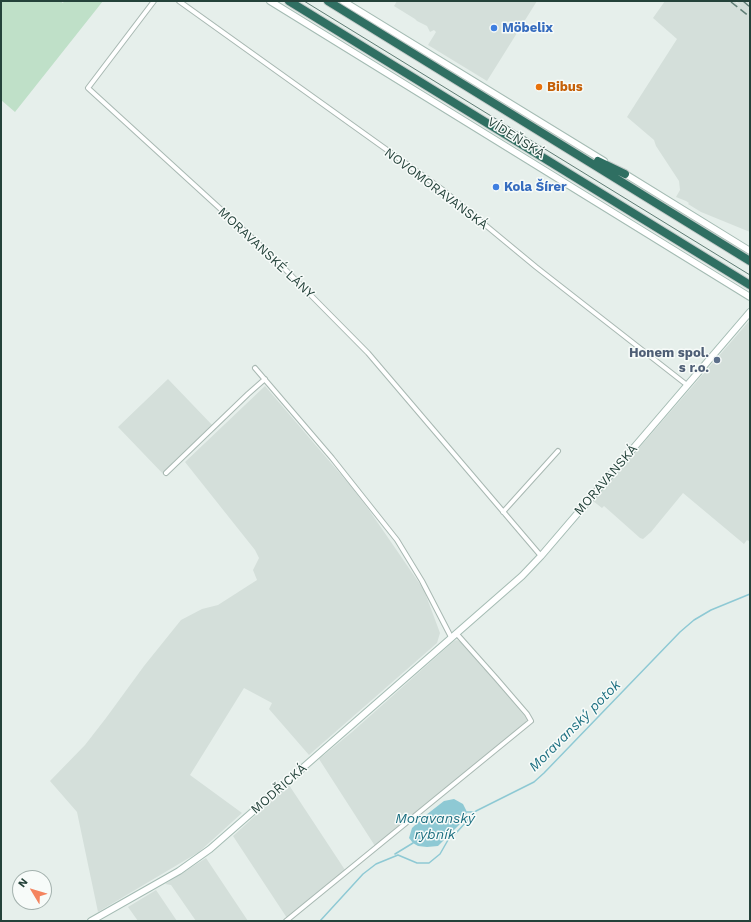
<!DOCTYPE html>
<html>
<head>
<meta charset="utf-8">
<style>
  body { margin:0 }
  #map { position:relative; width:751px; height:922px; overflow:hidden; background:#e6efeb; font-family:"Work Sans",sans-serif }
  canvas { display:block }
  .frame { position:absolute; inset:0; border:2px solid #24423a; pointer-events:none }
  .north { position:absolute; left:12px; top:870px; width:40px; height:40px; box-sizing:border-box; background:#f7fbf9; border:1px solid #a3b1ad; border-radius:50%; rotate:308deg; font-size:11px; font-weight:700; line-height:16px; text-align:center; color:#24423a }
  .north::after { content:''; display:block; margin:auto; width:14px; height:18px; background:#f4845f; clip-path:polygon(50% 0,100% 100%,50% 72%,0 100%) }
</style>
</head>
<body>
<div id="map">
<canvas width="751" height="922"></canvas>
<div class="frame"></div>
<div class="north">N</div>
</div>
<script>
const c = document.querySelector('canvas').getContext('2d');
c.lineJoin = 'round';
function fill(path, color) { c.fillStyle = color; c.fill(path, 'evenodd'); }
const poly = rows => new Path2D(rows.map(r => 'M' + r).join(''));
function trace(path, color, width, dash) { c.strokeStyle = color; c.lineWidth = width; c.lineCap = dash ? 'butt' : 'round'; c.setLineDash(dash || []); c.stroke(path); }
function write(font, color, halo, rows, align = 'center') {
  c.font = font + ' "Work Sans",sans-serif'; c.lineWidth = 3; c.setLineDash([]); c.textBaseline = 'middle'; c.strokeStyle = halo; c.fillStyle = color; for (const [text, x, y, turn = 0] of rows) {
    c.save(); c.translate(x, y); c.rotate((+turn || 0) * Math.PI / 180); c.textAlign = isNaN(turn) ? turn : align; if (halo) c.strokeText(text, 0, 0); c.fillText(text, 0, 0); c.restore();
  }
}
fill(poly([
  [397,1,537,1,487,81,428,45,436,32,434,30,430,32,427,26,417,21,415,19,394,6],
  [665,1,734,1,742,7,736,1,750,1,750,232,701,212,688,204,689,203,686,201,676,197,680,190,679,181,656,146,654,140,627,117,677,39,653,18],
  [750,320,750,542,747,540,744,544,683,493,651,532,643,539,640,538,604,506,602,508,593,501],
  [168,379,215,428,165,476,118,427],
  [265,386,349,484,369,510,424,590,440,633,437,643,309,755,269,709,272,703,244,688,190,775,242,813,199,852,98,912,77,812,50,781,85,745,106,718,144,666,181,620,202,609,218,605,257,580,253,570,259,558,255,550,185,462],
  [457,640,461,642,484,669,485,669,527,719,526,723,375,846,319,759,352,732,454,641],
  [289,785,345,870,287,918,233,836],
  [206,858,248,921,196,921,171,885,165,884],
  [156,890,177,921,138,921,128,907]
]), '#d4dfda');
fill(poly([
  [1,1,60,1,63,3,64,1,103,1,15,112,1,100]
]), '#bfe0c8');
fill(poly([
  [454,799,463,804,467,812,464,820,438,846,427,847,418,846,413,843,409,838,412,828,426,815,444,801]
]), '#8ec9d4');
trace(poly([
  [467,812,475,812],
  [395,854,413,843],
  [320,921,363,874,376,864,398,855,417,863,429,863,440,854,448,840,457,832,476,811,534,782,544,773,680,632,694,620,711,610,750,594]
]), '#8ec9d4', 1.5);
const street = poly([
  [154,1,88,88,272,256,368,353,541,556],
  [179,1,443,190,536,267,687,385],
  [255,368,332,458,397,540,422,581,451,637],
  [166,473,248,394,265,379],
  [503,512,558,451],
  [286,921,531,721,527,714,496,678,456,633]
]);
const secondary = poly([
  [270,1,750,297],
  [343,1,604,161],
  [622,172,750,251],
  [91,921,179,871,210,849,522,576,541,556,750,312]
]);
const highway = poly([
  [289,1,750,285],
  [328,1,750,261],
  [598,161,625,174]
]);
trace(street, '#a8b8b2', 6);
trace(secondary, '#a4bbb3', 8);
trace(highway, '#c2cac8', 10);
trace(street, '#fff', 4);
trace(secondary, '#fff', 6);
trace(highway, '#2f6f62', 8);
trace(poly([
  [304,1,750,275]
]), '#5f7d75', 1);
trace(poly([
  [743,1,750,7],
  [731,2,750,17]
]), '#5f7d75', 1.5, [8, 4]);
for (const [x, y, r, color] of [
  [494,28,4,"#3f7fe0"],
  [539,87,4,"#e8710a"],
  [496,187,4,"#3f7fe0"],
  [717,360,4,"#5c6f8a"]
]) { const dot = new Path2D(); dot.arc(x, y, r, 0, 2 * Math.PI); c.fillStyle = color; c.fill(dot); trace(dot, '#f7fbf9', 1.5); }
write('bold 13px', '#366cbe', '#f7fbf9', [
  ["Möbelix",502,28],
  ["Kola Šírer",504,187]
], 'left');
write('bold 13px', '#c56008', '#f7fbf9', [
  ["Bibus",547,87]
], 'left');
write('13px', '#24423a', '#f7fbf9', [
  ["VÍDEŇSKÁ",516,138,32],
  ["NOVOMORAVANSKÁ",436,189,37],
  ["MORAVANSKÉ LÁNY",266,253,43],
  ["MORAVANSKÁ",606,480,-49],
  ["MODŘICKÁ",279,789,-41]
]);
write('bold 13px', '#4e5e75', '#f7fbf9', [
  ["Honem spol.",709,353],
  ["s r.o.",709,368]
], 'right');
write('italic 14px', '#1c6f80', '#f7fbf9', [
  ["Moravanský potok",575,726,-45],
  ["Moravanský",435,819],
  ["rybník",435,835]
]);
</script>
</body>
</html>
